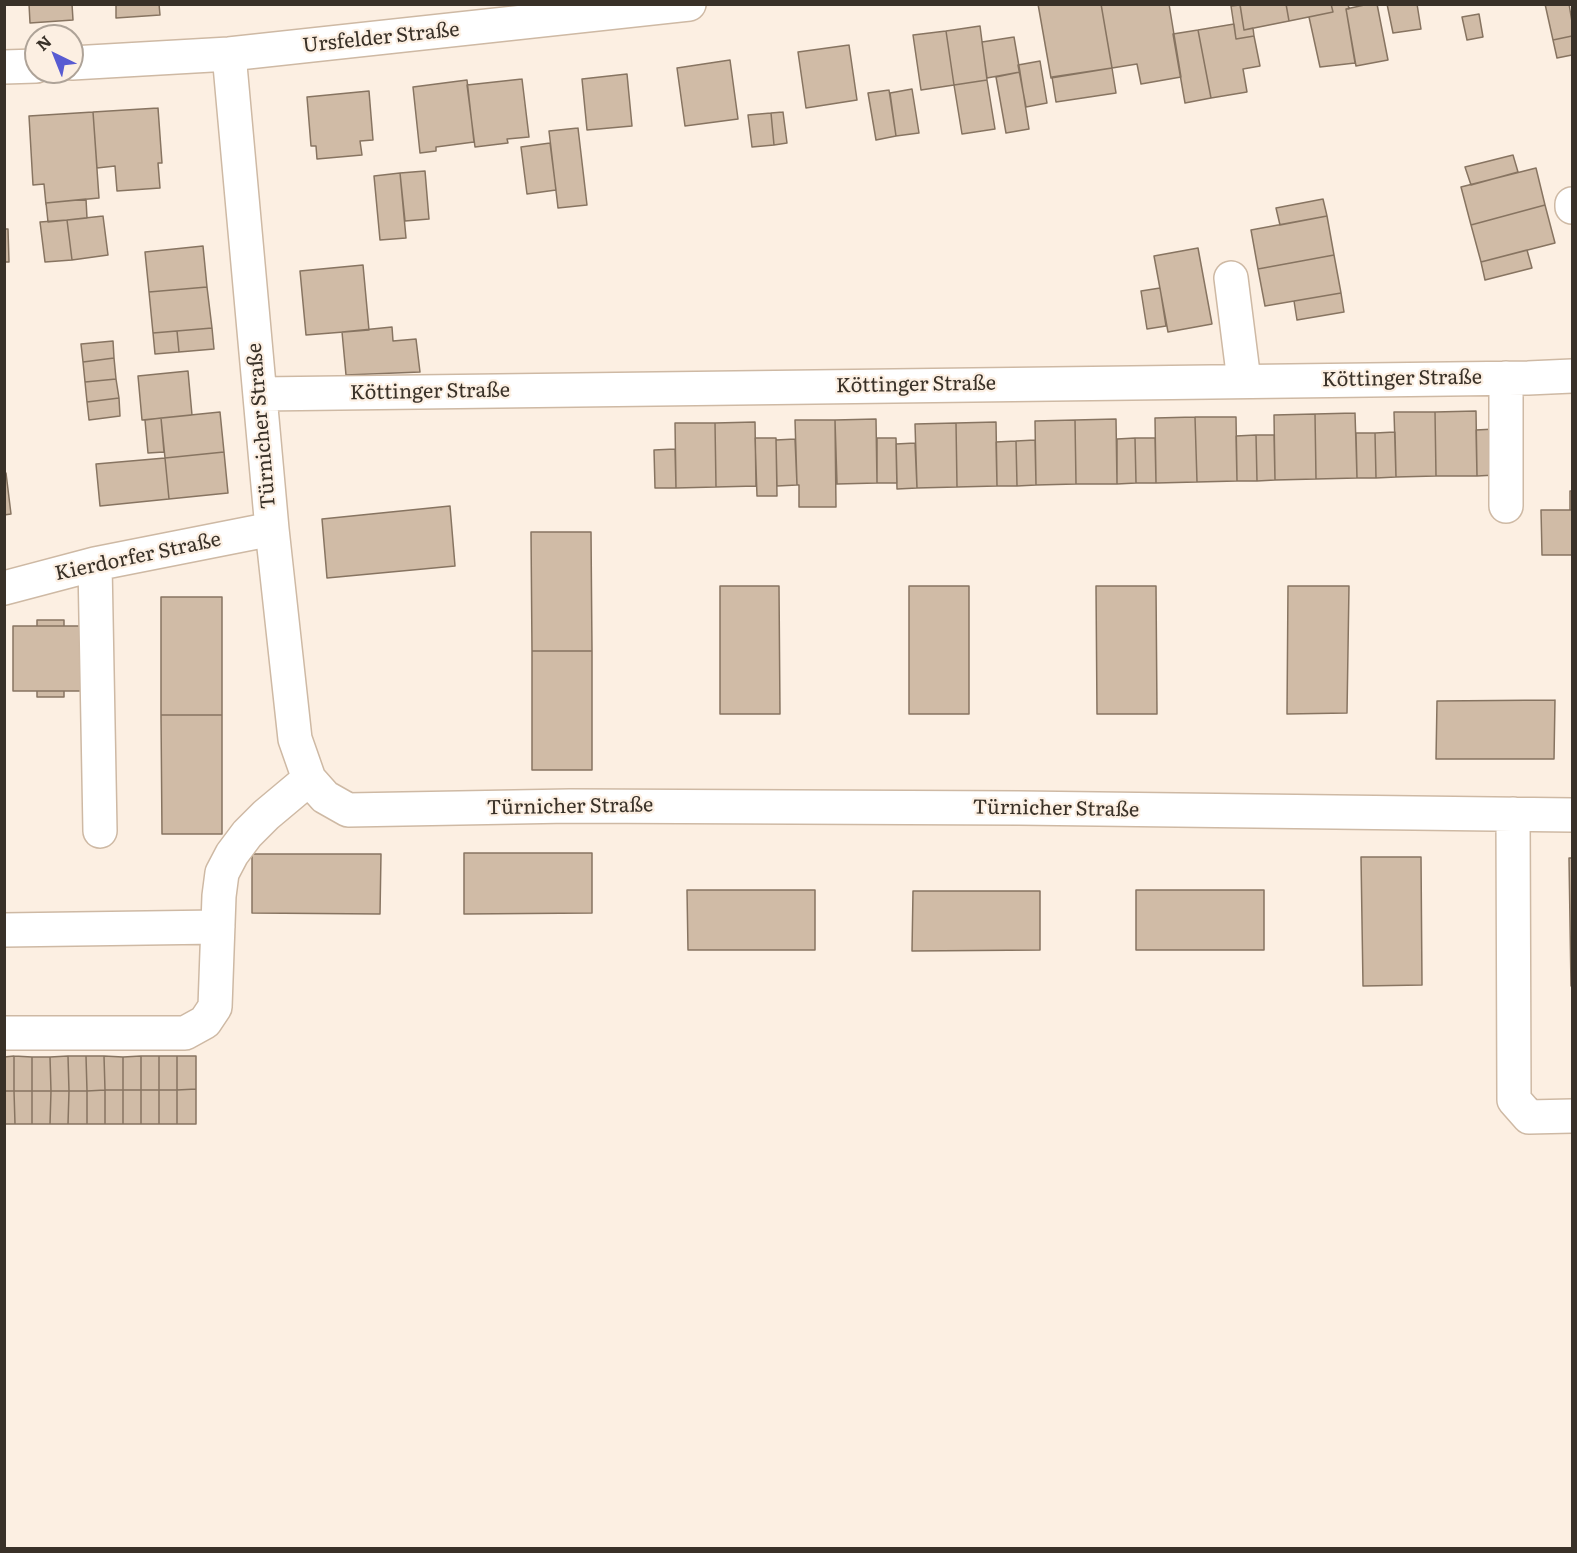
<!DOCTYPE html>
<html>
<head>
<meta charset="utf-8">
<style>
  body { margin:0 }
  #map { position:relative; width:1577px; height:1553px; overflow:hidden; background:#fcefe2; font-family:Literata,serif }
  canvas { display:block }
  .frame { position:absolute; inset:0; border:6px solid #393128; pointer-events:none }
  .north { position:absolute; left:24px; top:24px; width:60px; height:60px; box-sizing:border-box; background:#fcefe2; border:2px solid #aea398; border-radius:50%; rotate:317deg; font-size:16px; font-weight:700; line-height:24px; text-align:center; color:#393128 }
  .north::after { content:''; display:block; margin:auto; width:21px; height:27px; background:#585bd2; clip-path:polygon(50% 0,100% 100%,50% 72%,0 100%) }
</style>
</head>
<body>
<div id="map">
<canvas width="1577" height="1553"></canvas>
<div class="frame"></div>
<div class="north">N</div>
</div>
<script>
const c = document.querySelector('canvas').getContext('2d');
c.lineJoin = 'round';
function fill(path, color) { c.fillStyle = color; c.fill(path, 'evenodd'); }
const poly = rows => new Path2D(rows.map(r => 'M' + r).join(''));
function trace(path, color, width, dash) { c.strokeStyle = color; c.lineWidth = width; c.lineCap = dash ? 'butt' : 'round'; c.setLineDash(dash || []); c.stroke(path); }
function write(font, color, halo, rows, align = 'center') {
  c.font = font + ' Literata,serif'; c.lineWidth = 4.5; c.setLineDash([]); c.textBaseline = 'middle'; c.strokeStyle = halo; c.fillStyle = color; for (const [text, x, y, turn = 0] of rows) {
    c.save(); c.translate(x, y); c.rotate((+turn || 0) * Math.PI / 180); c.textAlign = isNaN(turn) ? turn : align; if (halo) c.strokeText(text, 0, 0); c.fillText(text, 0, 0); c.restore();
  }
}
const building = poly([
  [29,4,72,4,73,20,30,23,29,4],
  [116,4,159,4,160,15,116,18,116,4],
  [1038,4,1101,4,1112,68,1051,78,1038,4],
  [1101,4,1169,4,1181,77,1141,84,1137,64,1112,68,1101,4],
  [1286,4,1289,21,1244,30,1240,4,1286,4],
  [1286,4,1331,4,1333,12,1289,21,1286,4],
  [1331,4,1348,4,1349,9,1346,9,1355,63,1320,67,1309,17,1333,12,1331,4],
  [1369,4,1377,4,1388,60,1356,66,1346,9,1369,4],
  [1387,4,1417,4,1421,29,1393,33,1387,4],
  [1545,4,1569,4,1572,22,1572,36,1553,40,1545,4],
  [1240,5,1244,30,1253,28,1254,36,1236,39,1231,6,1240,5],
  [1479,14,1483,37,1467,40,1462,17,1479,14],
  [1234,24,1236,39,1254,36,1260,66,1243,69,1247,92,1211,98,1198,30,1234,24],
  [980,26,987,80,954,85,946,31,980,26],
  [1198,30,1211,98,1185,103,1173,34,1198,30],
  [946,31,954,85,921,90,913,35,946,31],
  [1572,36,1572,55,1557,58,1553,40,1572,36],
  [1014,37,1020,72,987,78,982,42,1014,37],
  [849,45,857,100,806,108,798,52,849,45],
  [730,60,738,119,685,126,677,68,730,60],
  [1040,61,1047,103,1026,107,1018,65,1040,61],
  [1112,68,1116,93,1056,102,1052,77,1112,68],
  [1020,72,1029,129,1006,133,996,77,1020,72],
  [627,74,632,126,587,130,582,79,627,74],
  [522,79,529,137,507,139,508,143,475,147,467,85,522,79],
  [467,80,474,142,436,147,436,151,420,153,413,87,467,80],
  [987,80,995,129,962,134,954,85,987,80],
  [912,89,919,133,896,136,890,93,912,89],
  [889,90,896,136,876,140,868,93,889,90],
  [369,91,373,140,360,141,362,155,317,159,316,146,311,146,307,97,369,91],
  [158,108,162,163,158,163,160,188,117,191,115,166,97,168,93,112,158,108],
  [93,112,99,198,46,203,46,205,44,184,33,185,29,116,93,112],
  [783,112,787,143,774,145,771,113,783,112],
  [771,113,774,145,752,147,748,115,771,113],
  [578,128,587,205,558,208,549,131,578,128],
  [550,143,556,190,527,194,521,147,550,143],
  [1513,155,1518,172,1471,185,1465,167,1513,155],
  [1536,168,1545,205,1471,225,1461,187,1536,168],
  [425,171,429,219,405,221,400,173,425,171],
  [400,173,406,238,380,240,374,176,400,173],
  [86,199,87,218,48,222,46,203,86,199],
  [1323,199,1327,216,1280,225,1276,208,1323,199],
  [1545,205,1555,243,1481,262,1471,225,1545,205],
  [103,216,108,255,72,260,67,220,103,216],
  [1327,216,1334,255,1258,269,1251,230,1327,216],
  [67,220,72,260,45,262,40,222,67,220],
  [4,229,8,229,9,262,4,262,4,229],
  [203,246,207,287,149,292,145,252,203,246],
  [1198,248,1212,324,1168,332,1154,256,1198,248],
  [1527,250,1532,268,1485,280,1481,262,1527,250],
  [1334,255,1341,293,1265,306,1258,269,1334,255],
  [363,265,369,330,306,335,300,271,363,265],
  [207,287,212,328,153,333,149,292,207,287],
  [1160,288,1166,326,1147,329,1141,291,1160,288],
  [1341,293,1344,312,1297,320,1294,301,1341,293],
  [392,327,393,341,416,339,420,372,346,375,342,332,392,327],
  [212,328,214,349,179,352,177,331,212,328],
  [177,331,179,352,155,354,153,333,177,331],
  [113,341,114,358,83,362,81,344,113,341],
  [114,358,116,379,85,382,83,362,114,358],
  [188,371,192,415,142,420,138,376,188,371],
  [116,379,119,398,87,402,85,382,116,379],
  [119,398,120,416,89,420,87,402,119,398],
  [1476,411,1477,476,1436,476,1435,412,1476,411],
  [220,412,224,452,165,458,161,418,220,412],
  [1394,412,1435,412,1436,476,1396,477,1394,412],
  [1355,413,1357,478,1316,479,1315,414,1355,413],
  [1315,414,1316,479,1275,480,1274,415,1315,414],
  [1195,417,1197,482,1156,483,1155,418,1195,417],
  [1195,417,1236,417,1237,481,1197,482,1195,417],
  [161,418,164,452,148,453,145,420,161,418],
  [876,419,877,483,837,484,835,420,876,419],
  [1116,419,1117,484,1076,484,1075,420,1116,419],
  [795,420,835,420,836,507,799,507,799,485,797,485,795,420],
  [1075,420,1076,484,1036,485,1035,421,1075,420],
  [755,422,756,486,716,487,715,423,755,422],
  [996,422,997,486,957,487,956,423,996,422],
  [675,423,715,423,716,487,676,488,675,423],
  [956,423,957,487,917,488,915,424,956,423],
  [1495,429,1496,475,1477,476,1476,430,1495,429],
  [1395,432,1396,477,1376,478,1375,433,1395,432],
  [1356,433,1375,433,1376,478,1357,478,1356,433],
  [1256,435,1257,481,1237,481,1236,436,1256,435],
  [1256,435,1274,435,1275,480,1257,481,1256,435],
  [755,438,776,438,777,496,757,496,755,438],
  [877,438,896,438,897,483,877,483,877,438],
  [1135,438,1136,483,1117,484,1117,439,1135,438],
  [1135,438,1155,438,1156,483,1136,483,1135,438],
  [795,439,797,485,777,486,776,440,795,439],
  [1035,440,1036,485,1017,486,1016,441,1035,440],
  [1016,441,1017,486,997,486,996,442,1016,441],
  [915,443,917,488,897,489,896,444,915,443],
  [675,449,676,488,655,488,654,450,675,449],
  [224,452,228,493,169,499,165,458,224,452],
  [165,458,169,499,100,506,96,464,165,458],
  [4,473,6,473,11,514,4,515,4,473],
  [1570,491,1572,491,1572,510,1570,510,1570,491],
  [450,506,455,566,327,578,322,519,450,506],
  [1541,510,1572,510,1572,555,1542,555,1541,510],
  [531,532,591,532,592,651,532,651,531,532],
  [720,586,779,586,780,714,720,714,720,586],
  [909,586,969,586,969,714,909,714,909,586],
  [1096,586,1156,586,1157,714,1097,714,1096,586],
  [1288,586,1349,586,1347,713,1287,714,1288,586],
  [161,597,222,597,222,715,161,715,161,597],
  [37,620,64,620,64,626,37,626,37,620],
  [13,626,88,626,88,691,13,691,13,626],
  [532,651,592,651,592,770,532,770,532,651],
  [37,691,64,691,64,697,37,697,37,691],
  [1555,700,1554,759,1436,759,1437,701,1555,700],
  [161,715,222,715,222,834,162,834,161,715],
  [464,853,592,853,592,913,464,914,464,853],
  [252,854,381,854,380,914,252,913,252,854],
  [1361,857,1421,857,1422,985,1363,986,1361,857],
  [1569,858,1572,858,1572,986,1571,986,1569,858],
  [687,890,815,890,815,950,688,950,687,890],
  [1136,890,1264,890,1264,950,1136,950,1136,890],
  [913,891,1040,891,1040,950,912,951,913,891],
  [14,1056,14,1091,4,1091,4,1057,14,1056],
  [14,1056,32,1057,32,1091,14,1091,14,1056],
  [68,1056,69,1091,51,1091,50,1057,68,1056],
  [68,1056,86,1056,87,1091,69,1091,68,1056],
  [86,1056,104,1056,105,1090,87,1091,86,1056],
  [104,1056,123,1057,123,1090,105,1090,104,1056],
  [141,1056,141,1090,123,1090,123,1057,141,1056],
  [141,1056,159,1056,159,1090,141,1090,141,1056],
  [159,1056,177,1056,177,1090,159,1090,159,1056],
  [177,1056,196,1056,196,1089,177,1090,177,1056],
  [32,1057,50,1057,51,1091,32,1091,32,1057],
  [196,1089,196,1124,177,1124,177,1090,196,1089],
  [105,1090,123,1090,123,1124,105,1124,105,1090],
  [105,1090,105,1124,87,1124,87,1091,105,1090],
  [123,1090,141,1090,141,1124,123,1124,123,1090],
  [141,1090,159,1090,159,1124,141,1124,141,1090],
  [159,1090,177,1090,177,1124,159,1124,159,1090],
  [4,1091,14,1091,15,1124,4,1124,4,1091],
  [14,1091,32,1091,32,1124,15,1124,14,1091],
  [32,1091,51,1091,50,1124,32,1124,32,1091],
  [51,1091,69,1091,68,1124,50,1124,51,1091],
  [69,1091,87,1091,87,1124,68,1124,69,1091]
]);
fill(building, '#d0bba6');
trace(building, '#877461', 1.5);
const minor = poly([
  [229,54,272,529,295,739,309,779,325,797,348,810,570,806,1019,808,1572,815],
  [72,63,229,54,689,4],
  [4,67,36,66],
  [1572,204,1572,207],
  [1231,278,1244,381],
  [1506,378,1506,506],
  [260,394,1528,378,1572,376],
  [95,564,100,831],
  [4,588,95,564,272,529],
  [1513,814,1514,1100,1529,1117,1572,1116],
  [4,930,218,927],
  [4,1033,185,1033,205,1022,215,1007,219,896,222,873,232,854,247,834,266,815,309,779]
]);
trace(minor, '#ceb9a4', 36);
trace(minor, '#fff', 33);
write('20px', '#393128', '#fcefe2', [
  ["Ursfelder Straße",381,38,-6],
  ["Köttinger Straße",1402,379,-1],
  ["Köttinger Straße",916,385,-1],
  ["Köttinger Straße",430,392,-1],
  ["Türnicher Straße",262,426,-95],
  ["Kierdorfer Straße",138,557,-12],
  ["Türnicher Straße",570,807,-1],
  ["Türnicher Straße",1056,809,1]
]);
</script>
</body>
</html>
